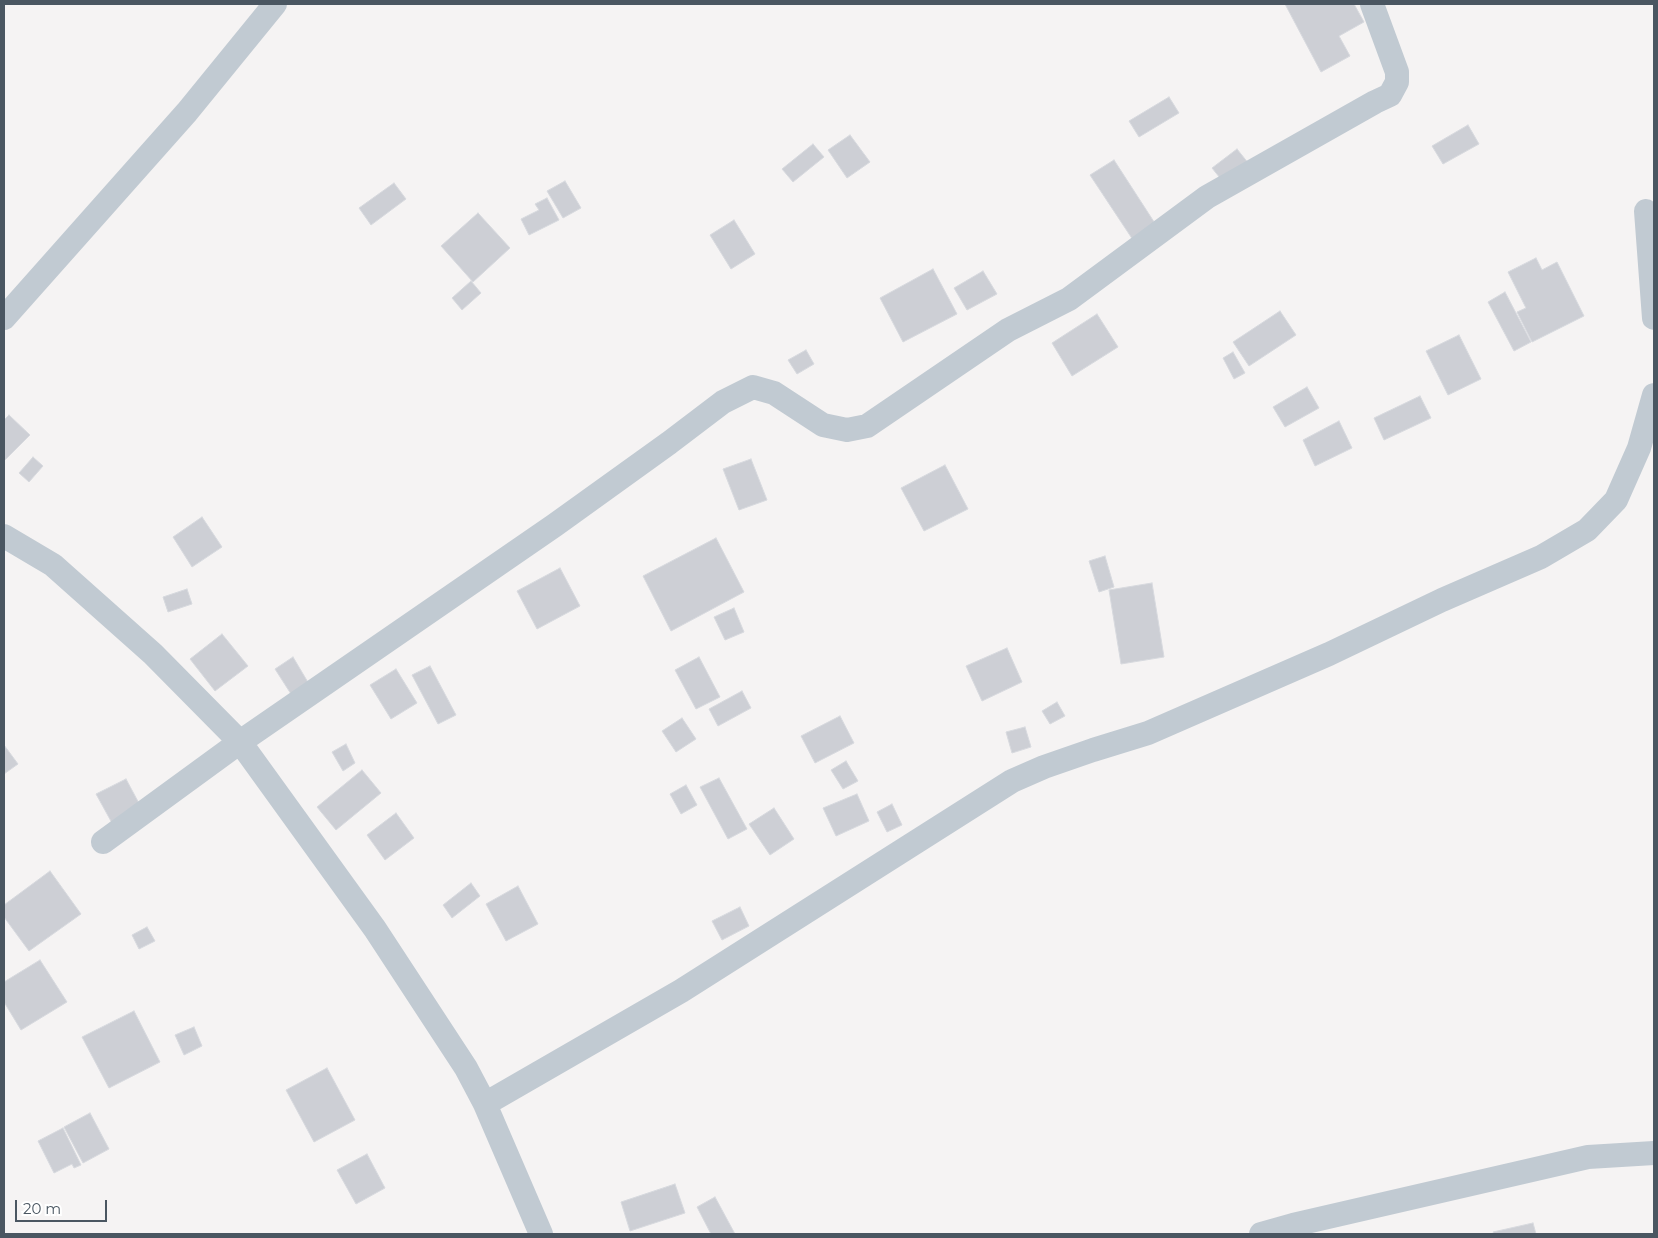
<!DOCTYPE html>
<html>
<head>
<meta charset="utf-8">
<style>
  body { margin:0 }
  #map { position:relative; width:1658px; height:1238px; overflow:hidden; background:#f5f3f3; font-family:Montserrat,sans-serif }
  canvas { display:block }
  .frame { position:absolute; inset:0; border:5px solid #4a5661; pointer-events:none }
  .scale { position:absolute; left:15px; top:1200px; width:92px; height:22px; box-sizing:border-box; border:2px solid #4a5661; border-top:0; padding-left:6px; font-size:15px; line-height:18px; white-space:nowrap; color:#4a5661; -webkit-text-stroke:4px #fff; paint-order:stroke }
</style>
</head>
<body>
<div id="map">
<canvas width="1658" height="1238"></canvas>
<div class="frame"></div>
<div class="scale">20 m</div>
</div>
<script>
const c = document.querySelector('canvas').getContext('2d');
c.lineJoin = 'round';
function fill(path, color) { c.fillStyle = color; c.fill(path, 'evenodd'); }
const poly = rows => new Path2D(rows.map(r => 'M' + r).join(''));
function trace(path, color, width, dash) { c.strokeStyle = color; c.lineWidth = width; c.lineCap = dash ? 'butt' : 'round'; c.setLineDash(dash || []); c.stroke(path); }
const building = poly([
  [1285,4,1354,4,1364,22,1339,36,1350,56,1321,72,1285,4],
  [1169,97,1179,113,1139,137,1129,121,1169,97],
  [1468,125,1479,144,1443,164,1432,146,1468,125],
  [850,135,870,162,847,178,828,150,850,135],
  [813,144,824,157,793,182,782,169,813,144],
  [1237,149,1249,164,1224,183,1212,168,1237,149],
  [1114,160,1158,228,1135,243,1090,175,1114,160],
  [565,181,581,208,563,218,547,191,565,181],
  [394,183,406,199,371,225,359,208,394,183],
  [547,198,559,220,529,235,521,219,539,210,535,204,547,198],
  [478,213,510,248,473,282,441,246,478,213],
  [734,220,755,254,731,269,710,235,734,220],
  [1536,258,1542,270,1557,262,1584,316,1532,342,1517,312,1526,308,1508,272,1536,258],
  [933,269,957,314,903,342,880,298,933,269],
  [983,271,997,294,967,310,954,288,983,271],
  [471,281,481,293,462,310,452,298,471,281],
  [1505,292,1531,342,1514,351,1488,302,1505,292],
  [1280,311,1296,335,1249,366,1233,342,1280,311],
  [1097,314,1118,347,1072,376,1052,343,1097,314],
  [1459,335,1481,379,1448,395,1426,351,1459,335],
  [806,350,814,364,797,374,788,360,806,350],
  [1233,352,1245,373,1234,379,1223,358,1233,352],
  [1307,387,1319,408,1285,427,1273,407,1307,387],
  [1420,396,1431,418,1384,440,1374,418,1420,396],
  [9,415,30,435,4,461,4,420,9,415],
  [1339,421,1352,448,1315,466,1303,440,1339,421],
  [33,457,43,466,29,482,19,473,33,457],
  [751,459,767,500,739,510,723,469,751,459],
  [945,465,968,509,924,531,901,488,945,465],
  [202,517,222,547,192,567,173,537,202,517],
  [716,538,744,592,671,631,643,576,716,538],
  [1105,556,1114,587,1099,592,1089,561,1105,556],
  [560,568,580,606,537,629,517,591,560,568],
  [1152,583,1164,657,1121,664,1109,590,1152,583],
  [187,589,192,604,168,612,163,597,187,589],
  [734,608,744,632,725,640,714,617,734,608],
  [222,634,248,666,215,691,190,659,222,634],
  [1007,648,1022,682,982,701,966,666,1007,648],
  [293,657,309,684,291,694,275,669,293,657],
  [699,657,720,697,696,709,675,670,699,657],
  [430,666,456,715,438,724,412,675,430,666],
  [396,669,417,703,391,719,370,685,396,669],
  [742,691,751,708,718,726,709,709,742,691],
  [1057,702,1065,716,1050,724,1042,711,1057,702],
  [840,716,854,743,815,763,801,736,840,716],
  [682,718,696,739,676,752,662,731,682,718],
  [1025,727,1031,747,1012,753,1006,732,1025,727],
  [346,744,355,763,343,771,332,752,346,744],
  [4,745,18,764,4,774,4,745],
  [846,761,858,781,843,789,831,770,846,761],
  [362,770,381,793,336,830,317,807,362,770],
  [719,778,747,829,728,839,700,787,719,778],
  [126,779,141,807,112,823,96,794,126,779],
  [686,785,697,805,681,814,670,794,686,785],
  [857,794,869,821,836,836,823,808,857,794],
  [892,804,902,825,887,832,877,812,892,804],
  [774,808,794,839,770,855,749,824,774,808],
  [396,813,414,838,385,860,367,835,396,813],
  [50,871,81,914,29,951,4,917,4,905,50,871],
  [471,883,480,896,452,918,443,905,471,883],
  [518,886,538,924,506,941,486,904,518,886],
  [740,907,749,926,722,940,712,921,740,907],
  [147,927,155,941,139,949,132,935,147,927],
  [40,960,67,1002,21,1030,4,1002,4,982,40,960],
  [134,1011,160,1062,109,1088,82,1037,134,1011],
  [194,1027,202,1046,184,1055,175,1035,194,1027],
  [327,1068,355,1120,314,1142,286,1090,327,1068],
  [90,1113,109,1149,83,1163,64,1127,90,1113],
  [63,1128,81,1165,74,1168,72,1164,54,1173,38,1141,63,1128],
  [367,1154,385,1188,356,1204,337,1170,367,1154],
  [675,1184,685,1213,630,1231,621,1202,675,1184],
  [715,1197,735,1234,711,1234,697,1207,715,1197],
  [1533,1223,1536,1234,1494,1234,1493,1232,1533,1223]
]);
fill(building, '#cdcfd5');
trace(building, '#d7d9de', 1);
trace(poly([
  [1646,211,1654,318],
  [4,318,187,112,275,4],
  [4,536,53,565,153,654,240,742,375,929,466,1068,485,1104,541,1234],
  [103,842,240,742,555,525,669,443,723,402,753,387,774,393,823,425,847,430,867,426,1008,330,1069,299,1207,197,1375,102,1390,95,1397,82,1397,72,1372,4],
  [485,1104,681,991,1012,781,1044,767,1093,750,1148,733,1329,654,1442,600,1541,557,1587,530,1616,500,1639,448,1654,395],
  [1261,1234,1293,1225,1588,1157,1654,1153]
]), '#c1cad2', 24);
</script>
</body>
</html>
